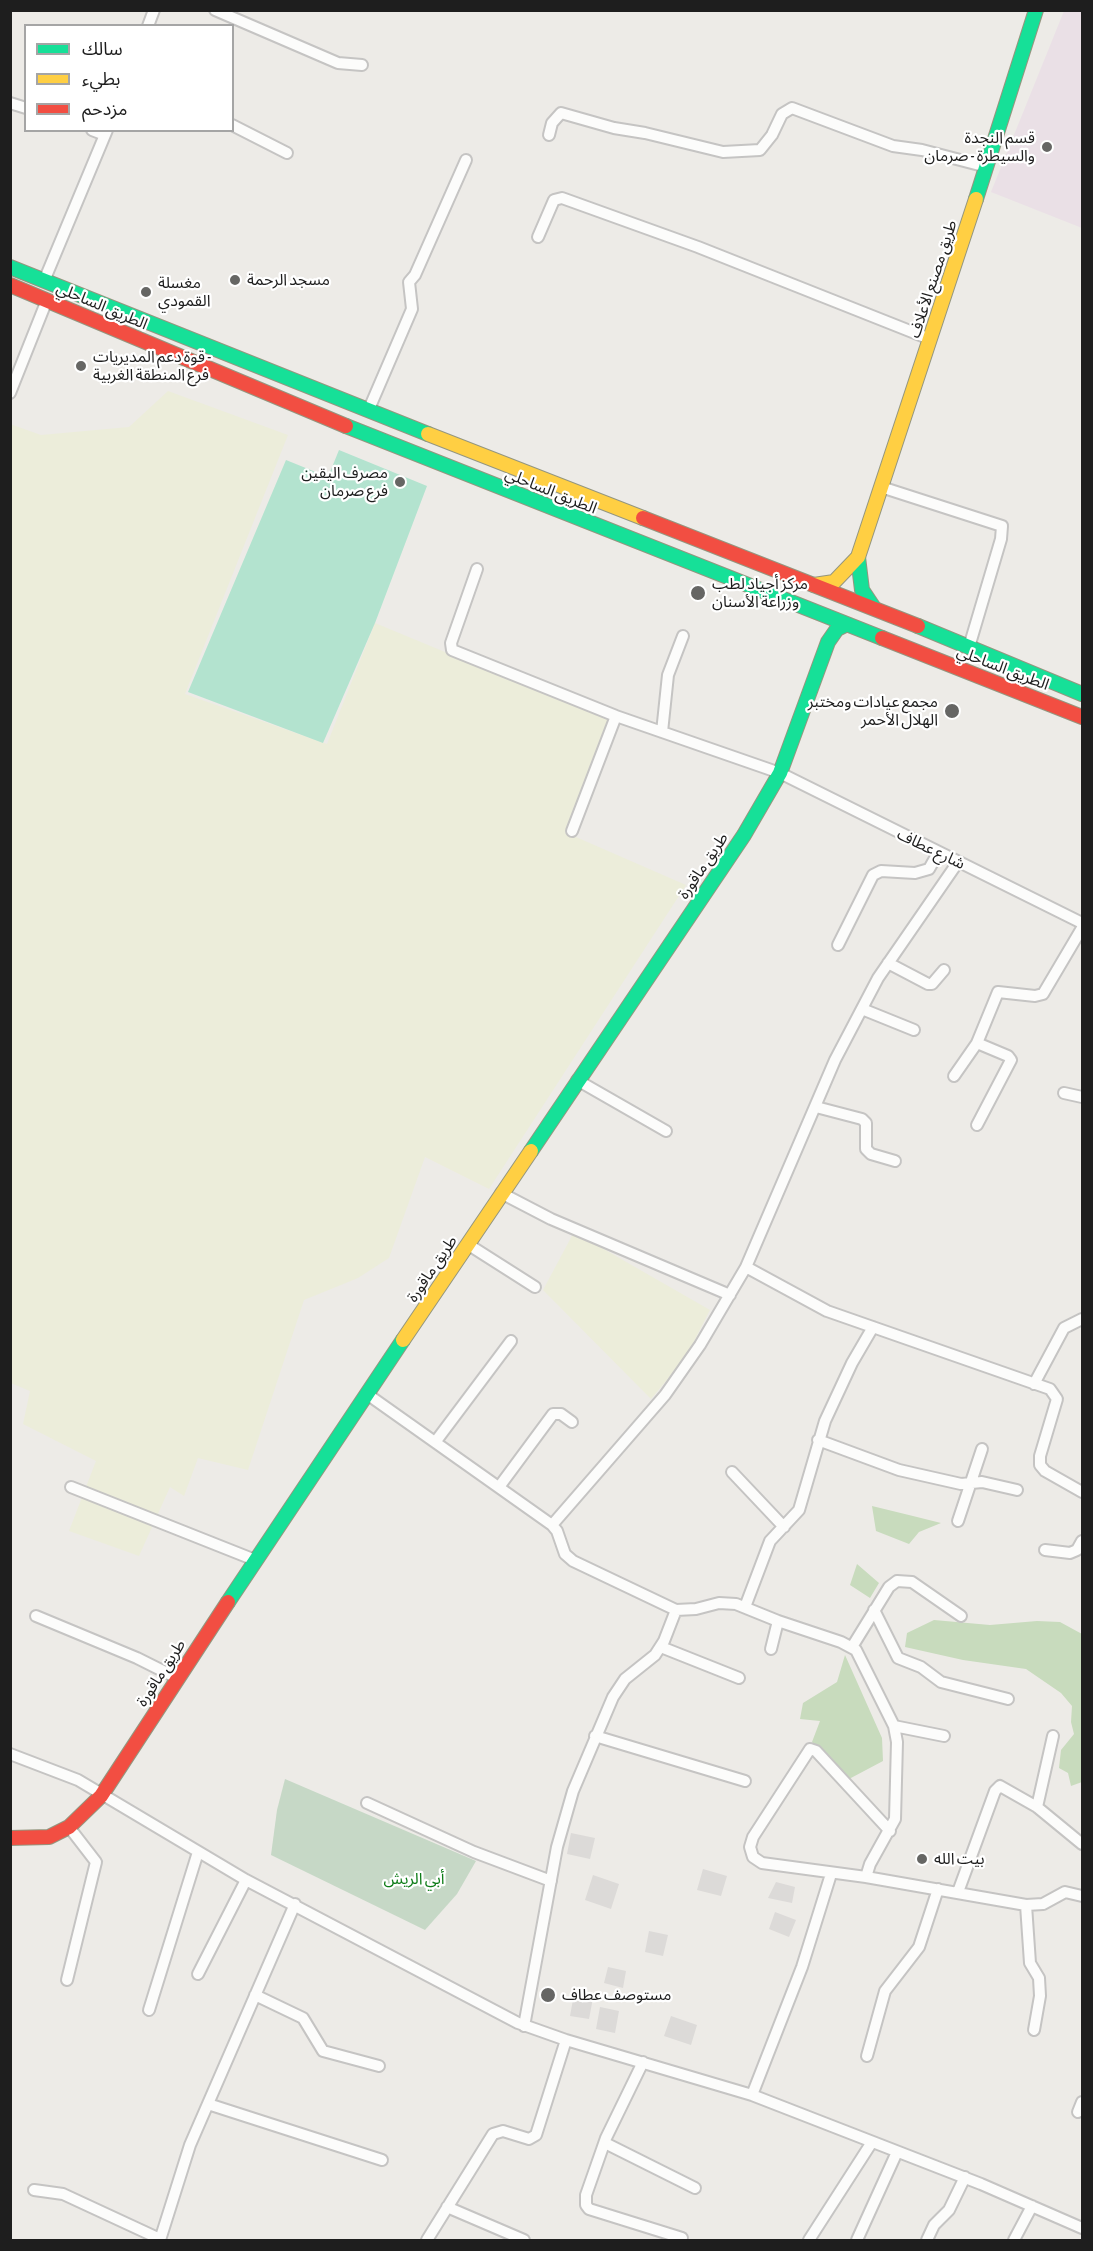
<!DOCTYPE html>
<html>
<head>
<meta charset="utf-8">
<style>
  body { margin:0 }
  #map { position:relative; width:1093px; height:2251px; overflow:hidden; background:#edebe7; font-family:"Asap Condensed","Noto Sans Arabic",sans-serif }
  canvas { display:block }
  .frame { position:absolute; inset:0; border:12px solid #1e1e1e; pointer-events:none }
  .legend { position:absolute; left:24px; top:24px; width:210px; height:108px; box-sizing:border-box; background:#fff; border:2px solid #a5a5a5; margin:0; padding:8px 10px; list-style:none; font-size:18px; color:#1e1e1e }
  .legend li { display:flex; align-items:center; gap:12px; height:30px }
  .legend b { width:30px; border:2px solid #a5a5a5 }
</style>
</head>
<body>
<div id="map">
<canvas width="1093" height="2251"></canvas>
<div class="frame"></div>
<ul class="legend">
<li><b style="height:8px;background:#16e098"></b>سالك</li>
<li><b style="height:8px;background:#ffcf43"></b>بطيء</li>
<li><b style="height:8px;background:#f24e42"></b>مزدحم</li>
</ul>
</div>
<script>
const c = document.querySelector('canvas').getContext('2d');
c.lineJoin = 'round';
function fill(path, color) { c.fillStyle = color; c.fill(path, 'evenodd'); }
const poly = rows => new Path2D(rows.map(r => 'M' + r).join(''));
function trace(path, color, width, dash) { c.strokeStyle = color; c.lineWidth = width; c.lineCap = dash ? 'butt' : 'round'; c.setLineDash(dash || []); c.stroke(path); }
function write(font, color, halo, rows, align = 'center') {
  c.font = font + ' "Asap Condensed","Noto Sans Arabic",sans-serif'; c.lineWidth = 4.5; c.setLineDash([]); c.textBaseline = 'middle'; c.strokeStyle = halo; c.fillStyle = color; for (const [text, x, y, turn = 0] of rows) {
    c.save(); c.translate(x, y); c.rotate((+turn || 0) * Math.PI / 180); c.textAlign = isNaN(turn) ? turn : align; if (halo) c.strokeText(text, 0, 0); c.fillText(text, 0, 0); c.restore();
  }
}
fill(poly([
  [571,1833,595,1838,590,1859,567,1854],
  [703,1869,727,1876,721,1896,697,1890],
  [593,1875,619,1884,611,1909,585,1900],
  [776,1882,795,1887,792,1903,768,1898],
  [775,1912,796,1920,789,1937,769,1929],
  [649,1931,668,1935,663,1956,645,1952],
  [608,1967,626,1971,623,1988,604,1983],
  [574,1994,593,1998,589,2019,570,2016],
  [600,2007,619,2011,615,2033,596,2029],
  [671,2016,697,2025,691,2045,664,2036]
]), '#dcdad8');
fill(poly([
  [1064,11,1082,11,1082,228,991,192]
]), '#eae0e6');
fill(poly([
  [168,391,288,435,185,694,327,744,375,623,609,720,569,834,686,885,489,1189,425,1157,389,1258,358,1278,304,1300,248,1470,198,1458,184,1496,170,1487,139,1556,69,1531,96,1461,23,1424,30,1391,11,1383,10,424,41,435,129,427],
  [574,1232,710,1310,686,1357,651,1399,543,1290]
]), '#ecedda');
fill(poly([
  [872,1506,913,1516,941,1523,919,1532,909,1544,876,1531],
  [857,1564,879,1583,870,1598,850,1585],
  [934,1620,990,1625,1037,1621,1060,1622,1082,1634,1082,1782,1071,1786,1068,1773,1059,1768,1061,1750,1074,1734,1071,1722,1072,1706,1061,1693,1026,1669,963,1660,905,1647,907,1633],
  [845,1655,882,1738,883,1761,849,1779,812,1742,820,1721,800,1719,803,1703,837,1682]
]), '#c8dbbd');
fill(poly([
  [285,1779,476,1861,457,1894,425,1930,271,1855,277,1810]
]), '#c6d8c6');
fill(poly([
  [339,450,427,486,375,623,323,743,188,692,286,460,328,477]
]), '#b3e3cf');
const street = poly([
  [215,10,338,63,362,65],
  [148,26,154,10],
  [10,103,26,108],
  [232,125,287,153],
  [92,130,105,135],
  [549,135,552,123,561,113,614,128,645,133,723,152,760,150,772,135,782,114,792,108,893,146,922,150,987,167],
  [538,237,554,200,562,198,698,247,930,339],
  [44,281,107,130],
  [10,393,47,300],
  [369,409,412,309,409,282,415,275,466,160],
  [881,487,1002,526,1001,539,969,647],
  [477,569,451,643,452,650,616,716,780,773,1082,923],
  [662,732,668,675,683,636],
  [572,831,616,716],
  [838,945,873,875,881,871,915,873,929,869,938,853],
  [888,963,928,984,932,984,944,970],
  [862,1009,914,1030],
  [977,1043,1008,1056,1011,1060,977,1125],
  [954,1076,977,1043,998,992,1035,996,1043,994,1082,928],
  [577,1080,666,1131],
  [1064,1093,1082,1097],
  [816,1107,862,1119,866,1123,866,1149,871,1154,895,1161],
  [501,1193,551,1219,730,1295],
  [469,1245,535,1287],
  [746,1267,827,1311,1050,1389,1057,1399,1040,1456,1040,1465,1045,1471,1082,1492],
  [1034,1384,1064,1328,1082,1319],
  [367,1394,552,1525,557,1531,565,1554,573,1561,676,1610,696,1609,719,1603,736,1604,778,1621,841,1642,856,1650,894,1726,897,1742,895,1819,870,1864,866,1877],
  [818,1440,899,1470,961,1484,982,1482,1017,1490],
  [436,1441,511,1341],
  [732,1472,784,1527],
  [71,1487,255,1560],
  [499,1487,553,1414,561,1414,572,1422],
  [958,1521,982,1449],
  [552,1525,665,1395,700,1345,746,1267,835,1060,878,978,958,862],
  [1045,1550,1070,1553,1077,1550,1082,1541],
  [745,1607,770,1541,799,1510,825,1421,852,1363,873,1327],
  [874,1610,898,1658,921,1667,941,1682,1008,1699],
  [36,1616,137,1658,177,1678],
  [661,1647,739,1678],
  [852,1647,889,1587,897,1581,912,1582,961,1616],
  [771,1649,778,1621],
  [894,1726,944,1736],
  [595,1736,745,1781],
  [10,1754,78,1780,246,1880,518,2023,566,2040,752,2095,981,2184,1082,2228],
  [367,1803,474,1852,551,1881],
  [1037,1807,1053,1736],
  [890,1831,816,1751,810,1749,753,1837,750,1847,753,1857,762,1863,866,1877,1026,1905,1043,1904,1065,1892,1082,1896],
  [958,1892,995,1791,1000,1786,1037,1807,1082,1844],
  [1026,1905,1030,1963,1039,1978,1040,1996,1034,2030],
  [198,1974,246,1880],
  [67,1980,96,1862,69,1827],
  [255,1995,303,2018,323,2051,379,2066],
  [149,2010,198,1852],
  [524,2026,557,1847,573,1791,613,1697,625,1679,655,1655,664,1641,676,1610],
  [867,2056,885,1991,919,1947,938,1889],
  [643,2062,606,2138,586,2195,586,2205,589,2209,682,2238],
  [752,2095,802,1967,831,1874],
  [208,2104,382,2160],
  [1078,2112,1082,2102],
  [605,2143,695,2188],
  [34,2190,63,2194,160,2239],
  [447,2207,524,2240],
  [160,2240,190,2145,295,1904],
  [427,2240,493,2134,503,2131,529,2139,536,2135,566,2040],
  [809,2240,872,2142],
  [857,2240,897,2152],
  [927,2240,934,2225,949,2210,965,2177],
  [1014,2240,1032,2206]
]);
const fast = poly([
  [976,199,1036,10],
  [10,267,428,434],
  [346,426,882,638],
  [858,557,862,590,874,608],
  [918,626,1082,694],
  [531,1151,744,835,780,773,828,642,837,629,845,625],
  [228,1602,403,1340]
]);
const slow = poly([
  [428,434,643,518],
  [814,585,834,582,858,557,976,199],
  [403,1340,531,1151]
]);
const jam = poly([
  [10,285,346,426],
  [643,518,918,626],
  [882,638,1082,717],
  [10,1838,49,1837,69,1827,101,1796,228,1602]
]);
trace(street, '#c5c4c3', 14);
trace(fast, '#94967f', 16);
trace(slow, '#94967f', 16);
trace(jam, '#94967f', 16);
trace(street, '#fcfcfb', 10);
trace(fast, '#16e098', 14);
trace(slow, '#ffcf43', 14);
trace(jam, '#f24e42', 14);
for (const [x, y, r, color] of [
  [1047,147,6,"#666664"],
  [235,280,6,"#666664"],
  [146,292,6,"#666664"],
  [81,366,6,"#666664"],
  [400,482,6,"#666664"],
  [698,593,8,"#666664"],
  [952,711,8,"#666664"],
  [922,1859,6,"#666664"],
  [548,1995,8,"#666664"]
]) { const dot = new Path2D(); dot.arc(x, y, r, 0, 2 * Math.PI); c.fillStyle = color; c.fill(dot); trace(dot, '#fff', 2); }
write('16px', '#1e1e1e', '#fff', [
  ["قسم النجدة",1035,138,"right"],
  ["والسيطرة - صرمان",1035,156,"right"],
  ["مسجد الرحمة",247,280],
  ["مغسلة",158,283],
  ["القمودي",158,301],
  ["قوة دعم المديريات -",93,357],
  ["فرع المنطقة الغربية",93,375],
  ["مصرف اليقين",388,473,"right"],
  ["فرع صرمان",388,491,"right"],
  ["مركز أجياد لطب",712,584],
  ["وزراعة الأسنان",712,602],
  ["مجمع عيادات ومختبر",938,702,"right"],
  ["الهلال الأحمر",938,720,"right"],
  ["بيت الله",934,1859],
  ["مستوصف عطاف",562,1995]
], 'left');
write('16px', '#1e1e1e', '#fff', [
  ["طريق مصنع الأعلاف",933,279,-72],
  ["الطريق الساحلي",102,306,23],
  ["الطريق الساحلي",551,491,22],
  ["الطريق الساحلي",1003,668,21],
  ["شارع عطاف",931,849,26],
  ["طريق ماقورة",703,866,-56],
  ["طريق ماقورة",432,1269,-56],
  ["طريق ماقورة",161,1673,-57]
]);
write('16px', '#0d7c17', '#fff', [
  ["أبي الريش",414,1879]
]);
</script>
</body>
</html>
